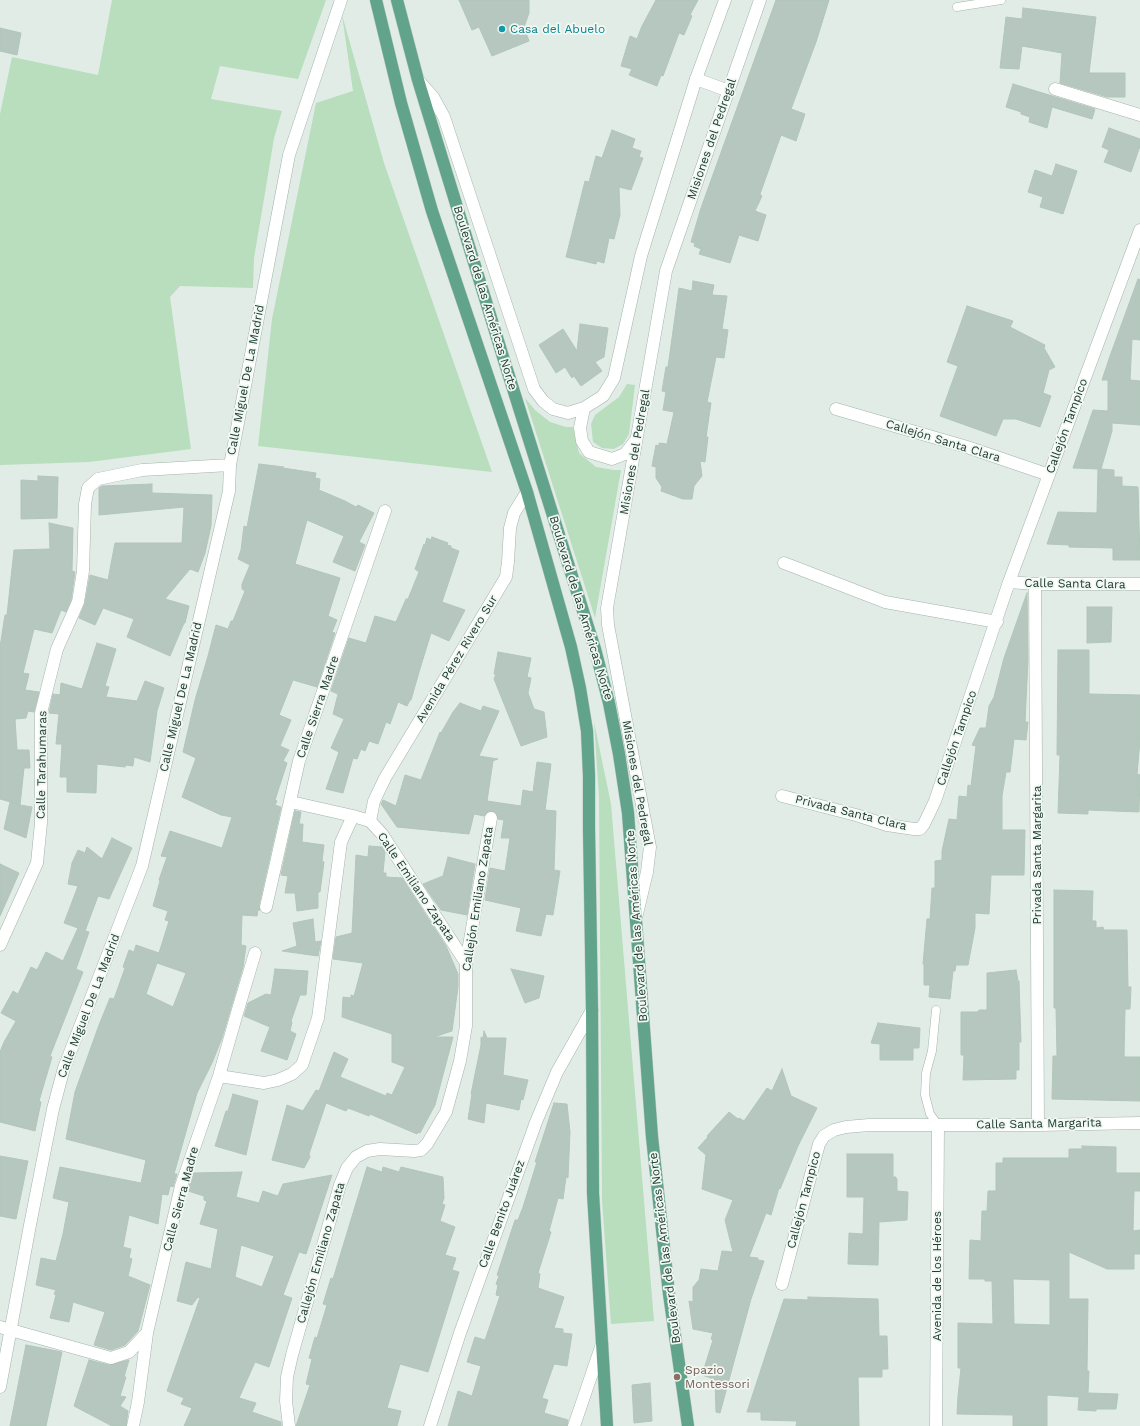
<!DOCTYPE html>
<html>
<head>
<meta charset="utf-8">
<style>
  body { margin:0 }
  canvas { display:block; background:#e0ece5 }
</style>
</head>
<body>
<canvas width="1140" height="1426"></canvas>
<script>
const c = document.querySelector('canvas').getContext('2d');
c.lineJoin = 'round';
function fill(path, color) { c.fillStyle = color; c.fill(path, 'evenodd'); }
const poly = rows => new Path2D(rows.map(r => 'M' + r).join(''));
function trace(path, color, width, dash) { c.strokeStyle = color; c.lineWidth = width; c.lineCap = dash ? 'butt' : 'round'; c.setLineDash(dash || []); c.stroke(path); }
function write(font, color, halo, rows, align = 'center') {
  c.font = font + ' "Work Sans",sans-serif'; c.lineWidth = 3.5; c.setLineDash([]); c.textBaseline = 'middle'; c.strokeStyle = halo; c.fillStyle = color; for (const [text, x, y, turn = 0] of rows) {
    c.save(); c.translate(x, y); c.rotate((+turn || 0) * Math.PI / 180); c.textAlign = isNaN(turn) ? turn : align; if (halo) c.strokeText(text, 0, 0); c.fillText(text, 0, 0); c.restore();
  }
}
fill(poly([
  [112,0,326,0,298,79,220,66,211,99,282,111,274,138,264,199,254,258,253,288,180,286,170,297,191,449,89,462,0,465,0,114,12,57,98,75],
  [342,15,384,163,492,472,258,446,272,319,316,103,353,91],
  [627,384,635,385,629,434,623,444,614,449,602,448,593,442,591,424,595,415,619,397],
  [525,398,535,410,550,422,566,427,573,427,579,453,596,467,614,470,621,470,595,618],
  [594,722,611,804,654,1321,611,1324,602,1200,599,796]
]), '#b8debd');
const building = poly([
  [459,0,529,0,529,13,524,27,529,41,492,56,479,27,472,30,459,0],
  [656,0,698,0,690,15,692,16,684,35,679,33,663,76,661,75,657,86,629,75,632,69,621,66,630,36,637,39,642,26,656,0],
  [776,0,829,0,816,42,791,109,805,114,796,141,781,135,760,194,762,196,755,211,766,215,758,241,739,235,730,263,699,254,701,249,694,246,695,243,691,242,701,208,776,0],
  [1023,8,1096,17,1089,73,1125,73,1125,97,1107,97,1060,83,1062,53,1022,46,1019,69,1000,68,1006,17,1022,19,1023,8],
  [0,28,21,33,17,55,0,51,0,28],
  [1013,84,1095,109,1092,119,1052,107,1047,128,1029,122,1030,117,1021,114,1021,112,1006,107,1013,84],
  [1109,128,1140,139,1140,146,1131,172,1104,162,1109,150,1102,147,1109,128],
  [612,130,635,139,632,148,641,151,639,157,643,158,631,190,619,187,620,215,614,239,609,238,604,263,597,261,596,264,566,257,585,181,589,182,596,156,602,158,612,130],
  [1056,164,1077,171,1063,214,1040,207,1043,197,1028,192,1035,170,1052,176,1056,164],
  [1138,279,1140,280,1140,340,1132,339,1130,380,1140,381,1140,425,1112,423,1112,431,1101,469,1114,470,1114,477,1122,477,1122,486,1138,487,1140,560,1113,560,1113,548,1069,547,1069,545,1047,544,1058,512,1097,513,1098,469,1073,468,1093,410,1108,411,1108,380,1102,380,1110,356,1138,279],
  [693,281,714,285,712,295,727,296,722,329,728,330,724,358,716,357,707,402,711,403,706,437,708,437,705,462,700,461,702,476,694,486,692,499,683,499,661,491,662,487,656,478,656,467,652,466,656,445,659,446,659,443,667,444,674,412,663,410,666,392,662,391,666,367,668,367,679,288,692,291,693,281],
  [967,306,1013,321,1010,327,1045,345,1044,348,1055,367,1049,370,1043,393,1051,396,1040,427,1016,419,1003,419,996,436,940,416,958,366,947,362,967,306],
  [580,324,608,328,604,357,595,362,602,371,581,386,574,376,572,378,565,367,556,373,539,345,563,329,577,351,580,324],
  [259,464,284,467,283,468,316,473,315,478,320,479,319,490,345,501,356,507,358,505,374,513,359,542,365,545,355,571,333,562,344,536,307,520,295,564,340,578,328,616,337,620,332,632,335,633,317,687,293,680,279,715,291,720,280,746,289,750,283,761,287,763,275,800,277,801,275,805,281,807,259,905,260,910,258,910,257,916,242,915,241,945,246,946,243,967,222,1038,212,1063,197,1093,174,1174,177,1174,173,1187,170,1186,168,1195,162,1194,158,1224,129,1215,123,1247,131,1249,129,1258,132,1259,128,1276,150,1285,138,1331,125,1345,111,1350,94,1345,105,1312,73,1302,69,1322,50,1318,56,1295,54,1294,56,1290,36,1285,41,1258,56,1261,63,1234,69,1202,53,1198,60,1167,141,1183,146,1160,66,1139,75,1092,99,1025,110,998,114,999,125,968,123,967,129,950,134,952,136,945,159,953,169,921,165,920,168,911,153,906,160,881,159,880,167,857,161,856,170,831,222,848,232,817,221,815,182,797,196,758,183,752,195,700,208,656,216,625,228,629,231,621,233,621,245,591,242,589,242,584,250,565,238,559,241,550,244,526,247,527,259,464],
  [157,963,186,973,173,1007,146,994,157,963],
  [38,476,58,477,57,518,21,519,21,480,38,481,38,476],
  [152,484,152,493,212,495,211,526,205,553,198,572,190,569,165,599,189,606,185,623,184,623,170,656,127,637,134,619,103,608,95,625,79,618,85,603,90,575,108,580,115,543,182,543,184,507,99,515,99,488,102,486,152,484],
  [49,523,73,528,72,571,75,572,71,600,66,612,61,610,52,633,34,629,23,673,29,674,25,690,39,692,34,712,28,711,26,718,15,719,17,750,29,750,30,768,24,768,20,805,32,807,26,838,4,829,10,802,18,804,0,799,0,647,5,615,7,615,14,550,50,549,49,523],
  [432,537,448,543,447,545,451,546,451,548,459,551,442,602,465,610,449,641,431,633,419,672,411,700,410,700,407,706,398,702,390,724,386,722,378,744,369,741,365,751,361,749,357,759,353,758,343,793,326,789,339,752,331,748,344,719,333,714,338,694,331,691,349,638,366,643,375,616,396,622,406,599,408,599,419,572,415,569,424,544,425,545,427,538,431,540,432,537],
  [1027,593,1028,660,1025,722,1028,722,1026,740,1014,739,1010,772,1006,772,1002,796,1002,830,1025,830,1024,875,991,875,989,914,975,913,975,928,968,965,956,965,955,971,953,971,950,999,929,997,930,985,924,985,924,964,923,964,927,919,930,919,932,888,935,888,935,861,942,860,942,851,949,819,957,820,959,796,967,797,968,785,971,786,976,746,972,745,980,728,986,728,989,706,994,697,1004,658,1027,593],
  [1087,607,1112,607,1111,642,1087,643,1087,607],
  [97,643,116,649,105,686,109,687,106,697,137,701,145,681,164,688,157,711,150,762,134,757,133,766,126,765,125,767,97,764,96,793,67,792,67,777,60,777,62,744,56,744,59,714,49,713,53,694,60,695,61,683,82,689,97,643],
  [1058,650,1089,650,1089,694,1140,695,1140,740,1137,774,1140,775,1139,812,1088,810,1088,814,1058,813,1060,755,1057,755,1058,650],
  [498,652,531,658,527,677,531,678,528,693,534,709,544,712,547,737,521,746,494,679,496,674,494,674,498,652],
  [460,703,481,711,483,706,499,711,479,756,498,759,492,761,493,761,487,801,521,806,523,790,533,792,537,762,551,764,545,810,556,811,554,870,560,871,553,915,546,914,541,936,516,931,521,908,485,900,490,868,505,871,510,838,501,838,504,820,498,819,495,812,489,811,484,816,474,814,469,834,397,827,381,804,383,800,396,806,405,775,421,780,440,732,441,733,453,712,460,703],
  [295,811,301,812,299,824,303,824,302,842,324,845,322,861,324,862,320,892,318,892,318,908,297,911,295,893,285,893,288,876,281,875,295,811],
  [112,838,132,848,109,899,98,896,85,931,89,932,76,969,83,972,50,1056,52,1057,39,1101,41,1102,35,1131,0,1122,0,1052,4,1042,16,1021,1,1013,13,991,18,994,31,967,37,970,46,952,63,961,78,928,64,923,78,886,68,884,72,863,78,850,85,853,87,847,102,859,112,838],
  [369,846,382,847,385,852,383,873,386,873,386,877,402,878,446,946,458,974,458,987,452,1031,434,1037,453,1037,435,1105,420,1133,418,1132,417,1134,370,1114,369,1116,348,1108,346,1111,326,1103,309,1154,310,1157,304,1168,272,1160,287,1105,303,1111,316,1090,319,1091,334,1052,348,1059,340,1077,386,1096,387,1093,392,1095,405,1067,392,1062,392,1034,342,1017,343,997,351,998,351,995,354,996,363,963,333,959,336,937,352,933,356,855,368,857,369,846],
  [448,857,475,864,467,915,441,910,423,884,443,876,448,857],
  [0,864,19,873,0,916,0,864],
  [1054,890,1093,891,1092,921,1096,921,1096,928,1103,927,1104,930,1127,930,1128,987,1131,987,1130,1009,1125,1009,1124,1057,1140,1057,1140,1101,1052,1099,1053,1056,1057,1056,1056,1008,1054,1008,1054,890],
  [313,919,315,942,321,941,318,956,282,951,297,946,293,923,313,919],
  [275,969,308,971,306,995,300,995,291,1021,292,1022,290,1031,296,1034,287,1060,261,1051,270,1027,244,1016,248,1003,266,994,271,995,275,969],
  [511,969,544,976,539,998,525,1003,511,969],
  [1016,970,1018,981,1019,981,1021,1042,1019,1042,1019,1070,1016,1070,1016,1079,963,1080,964,1055,961,1055,961,1012,978,1012,979,1010,987,1010,987,973,1016,970],
  [878,1023,920,1028,919,1048,913,1048,913,1060,880,1060,880,1044,871,1043,878,1023],
  [484,1031,487,1038,506,1038,503,1075,528,1080,523,1100,521,1099,519,1110,486,1103,484,1123,468,1119,472,1094,471,1094,481,1045,481,1037,483,1038,484,1031],
  [782,1069,791,1096,817,1108,798,1146,780,1189,779,1188,771,1215,766,1213,749,1257,758,1258,758,1260,764,1261,751,1299,720,1413,716,1412,715,1381,711,1379,711,1378,702,1375,713,1340,711,1339,713,1333,693,1329,689,1301,693,1302,693,1287,699,1280,701,1269,718,1271,722,1251,733,1252,725,1220,733,1200,702,1189,706,1155,698,1148,708,1137,707,1136,729,1112,738,1119,739,1118,744,1121,767,1088,772,1091,782,1069],
  [233,1094,258,1101,246,1155,215,1146,226,1111,228,1111,233,1094],
  [554,1103,567,1104,570,1132,568,1178,566,1177,563,1199,558,1198,549,1231,551,1232,538,1273,540,1274,538,1288,564,1297,554,1328,563,1329,563,1333,572,1334,567,1366,554,1364,542,1398,548,1400,544,1413,568,1420,567,1426,448,1426,458,1391,472,1396,481,1366,467,1362,475,1337,485,1340,500,1296,496,1295,498,1285,496,1284,499,1276,497,1275,515,1220,518,1220,523,1207,537,1162,535,1162,554,1103],
  [1082,1146,1116,1147,1116,1173,1140,1173,1140,1191,1134,1191,1133,1231,1140,1230,1140,1254,1134,1254,1134,1269,1107,1269,1069,1252,1069,1299,1088,1299,1087,1371,1089,1371,1088,1393,1118,1394,1116,1409,1096,1409,1096,1411,1078,1410,1079,1397,1047,1395,1047,1426,1013,1426,1013,1415,957,1414,958,1396,961,1368,958,1368,958,1323,993,1324,992,1281,985,1281,985,1279,969,1279,970,1240,981,1241,982,1211,987,1211,988,1191,996,1191,996,1163,1003,1163,1003,1158,1069,1158,1069,1149,1082,1149,1082,1146],
  [1013,1279,1050,1280,1050,1325,1014,1324,1013,1279],
  [847,1154,893,1154,893,1177,896,1177,896,1179,897,1179,897,1191,908,1192,907,1220,879,1222,878,1265,848,1264,849,1233,863,1234,864,1197,847,1197,847,1154],
  [0,1156,28,1161,16,1219,0,1216,0,1156],
  [367,1167,382,1172,383,1167,399,1172,401,1167,443,1177,444,1198,442,1204,445,1205,440,1221,455,1227,445,1255,456,1258,452,1270,459,1272,428,1372,400,1364,387,1408,401,1411,397,1426,296,1426,310,1385,306,1384,312,1359,309,1358,315,1337,317,1338,327,1305,323,1304,331,1278,333,1279,367,1167],
  [242,1172,236,1197,259,1203,263,1191,278,1196,283,1184,332,1175,306,1254,299,1252,283,1295,292,1298,269,1367,255,1362,239,1398,256,1403,252,1412,281,1422,281,1426,184,1426,192,1408,181,1404,184,1398,167,1391,200,1298,198,1297,192,1305,177,1301,186,1262,211,1269,218,1229,200,1224,207,1201,204,1200,204,1196,188,1191,193,1173,242,1172],
  [241,1245,274,1256,262,1287,235,1277,241,1245],
  [808,1297,878,1299,879,1336,887,1336,888,1369,882,1369,882,1377,858,1377,859,1426,796,1426,797,1421,761,1420,761,1412,747,1412,784,1299,808,1300,808,1297],
  [26,1345,62,1352,46,1426,10,1426,26,1345],
  [89,1360,109,1365,129,1360,124,1377,126,1377,120,1396,126,1397,120,1406,128,1411,126,1426,112,1426,74,1406,89,1360],
  [650,1383,652,1421,634,1423,632,1385,650,1383]
]);
fill(building, '#b5c7be');
trace(building, '#b2c6bb', 1);
const service = poly([
  [957,7,1001,0],
  [936,1010,932,1051,926,1073,925,1095,930,1114,938,1125]
]);
const minor = poly([
  [696,79,729,91],
  [1055,89,1140,115],
  [836,409,967,447,1049,475],
  [784,563,885,602,997,622],
  [1009,582,1035,584,1140,584],
  [1035,584,1038,1125],
  [782,796,856,815,887,825,914,829,920,829,924,824,935,801,1009,582,1140,230],
  [291,802,353,816,370,821,382,834,466,963],
  [370,821,374,801,385,778,506,577,508,562,510,528,514,513,527,492],
  [266,907,299,761,385,511],
  [0,945,37,863,41,823,41,713,57,649,78,602,83,571,85,504,88,488,98,479,142,470,230,465],
  [219,1076,264,1083,278,1080,292,1074,302,1065,318,1018,341,842,353,816],
  [782,1284,819,1144,824,1136,834,1130,846,1127,869,1125,1038,1125,1140,1123],
  [0,1327,111,1358,129,1352,147,1333],
  [0,1387,30,1225,53,1109,64,1068,142,866,229,491,230,465,289,155,341,0],
  [133,1426,138,1402,147,1333,181,1186,219,1076,237,1013,255,953],
  [289,1426,286,1401,287,1377,292,1355,340,1185,347,1168,356,1157,367,1151,380,1149,414,1151,421,1150,427,1144,446,1112,460,1061,466,1026,466,963,491,818],
  [430,1426,460,1333,536,1122,557,1072,592,1010],
  [574,1426,602,1344],
  [936,1426,938,1125]
]);
const tertiary = poly([
  [418,80,433,97,444,117,534,389,543,401,553,409,568,413,584,408,603,396,614,378,641,256,696,79,725,0],
  [584,408,580,428,582,441,589,452,612,459,625,454,636,440],
  [637,914,647,872,650,847,608,625,607,608,666,271,760,0]
]);
const primary = poly([
  [376,0,401,103,432,211,527,492,571,647,580,688,587,731,589,776,589,829,592,1010,593,1193,607,1426],
  [397,0,418,80,503,357,595,649,609,703,619,754,628,813,652,1137,669,1294,688,1426]
]);
trace(service, '#a3b4ac', 9);
trace(minor, '#a3b4ac', 13);
trace(tertiary, '#a3b4ac', 13);
trace(primary, '#c1c9c6', 13);
trace(service, '#fff', 8);
trace(minor, '#fff', 12);
trace(tertiary, '#fff', 12);
trace(primary, '#62a48b', 12);
for (const [x, y, r, color] of [
  [502,29,4,"#0f9aa8"],
  [677,1377,4,"#8d6e63"]
]) { const dot = new Path2D(); dot.arc(x, y, r, 0, 2 * Math.PI); c.fillStyle = color; c.fill(dot); trace(dot, '#f1f8f4', 1.5); }
write('12px', '#0d838f', '#f1f8f4', [
  ["Casa del Abuelo",510,29]
], 'left');
write('12px', '#203d32', '#f1f8f4', [
  ["Misiones del Pedregal",712,139,-71],
  ["Boulevard de las Américas Norte",485,298,73],
  ["Calle Miguel De La Madrid",246,380,-79],
  ["Callejón Tampico",1067,426,-70],
  ["Callejón Santa Clara",943,441,17],
  ["Misiones del Pedregal",635,452,-80],
  ["Calle Santa Clara",1075,584,1],
  ["Boulevard de las Américas Norte",581,608,73],
  ["Avenida Pérez Rivero Sur",457,659,-59],
  ["Calle Miguel De La Madrid",181,697,-77],
  ["Calle Sierra Madre",318,707,-71],
  ["Callejón Tampico",957,738,-71],
  ["Calle Tarahumaras",42,765,-89],
  ["Misiones del Pedregal",637,783,80],
  ["Privada Santa Clara",851,813,14],
  ["Privada Santa Margarita",1037,855,-90],
  ["Calle Emiliano Zapata",416,887,56],
  ["Callejón Emiliano Zapata",478,899,-81],
  ["Boulevard de las Américas Norte",637,926,-94],
  ["Calle Miguel De La Madrid",89,1006,-69],
  ["Calle Santa Margarita",1039,1124,-1],
  ["Calle Sierra Madre",181,1199,-75],
  ["Callejón Tampico",804,1200,-75],
  ["Calle Benito Juárez",502,1214,-70],
  ["Boulevard de las Américas Norte",665,1248,-97],
  ["Callejón Emiliano Zapata",321,1253,-74],
  ["Avenida de los Héroes",937,1276,-90]
]);
write('12px', '#785e54', '#f1f8f4', [
  ["Spazio",685,1370],
  ["Montessori",685,1384]
], 'left');
</script>
</body>
</html>
